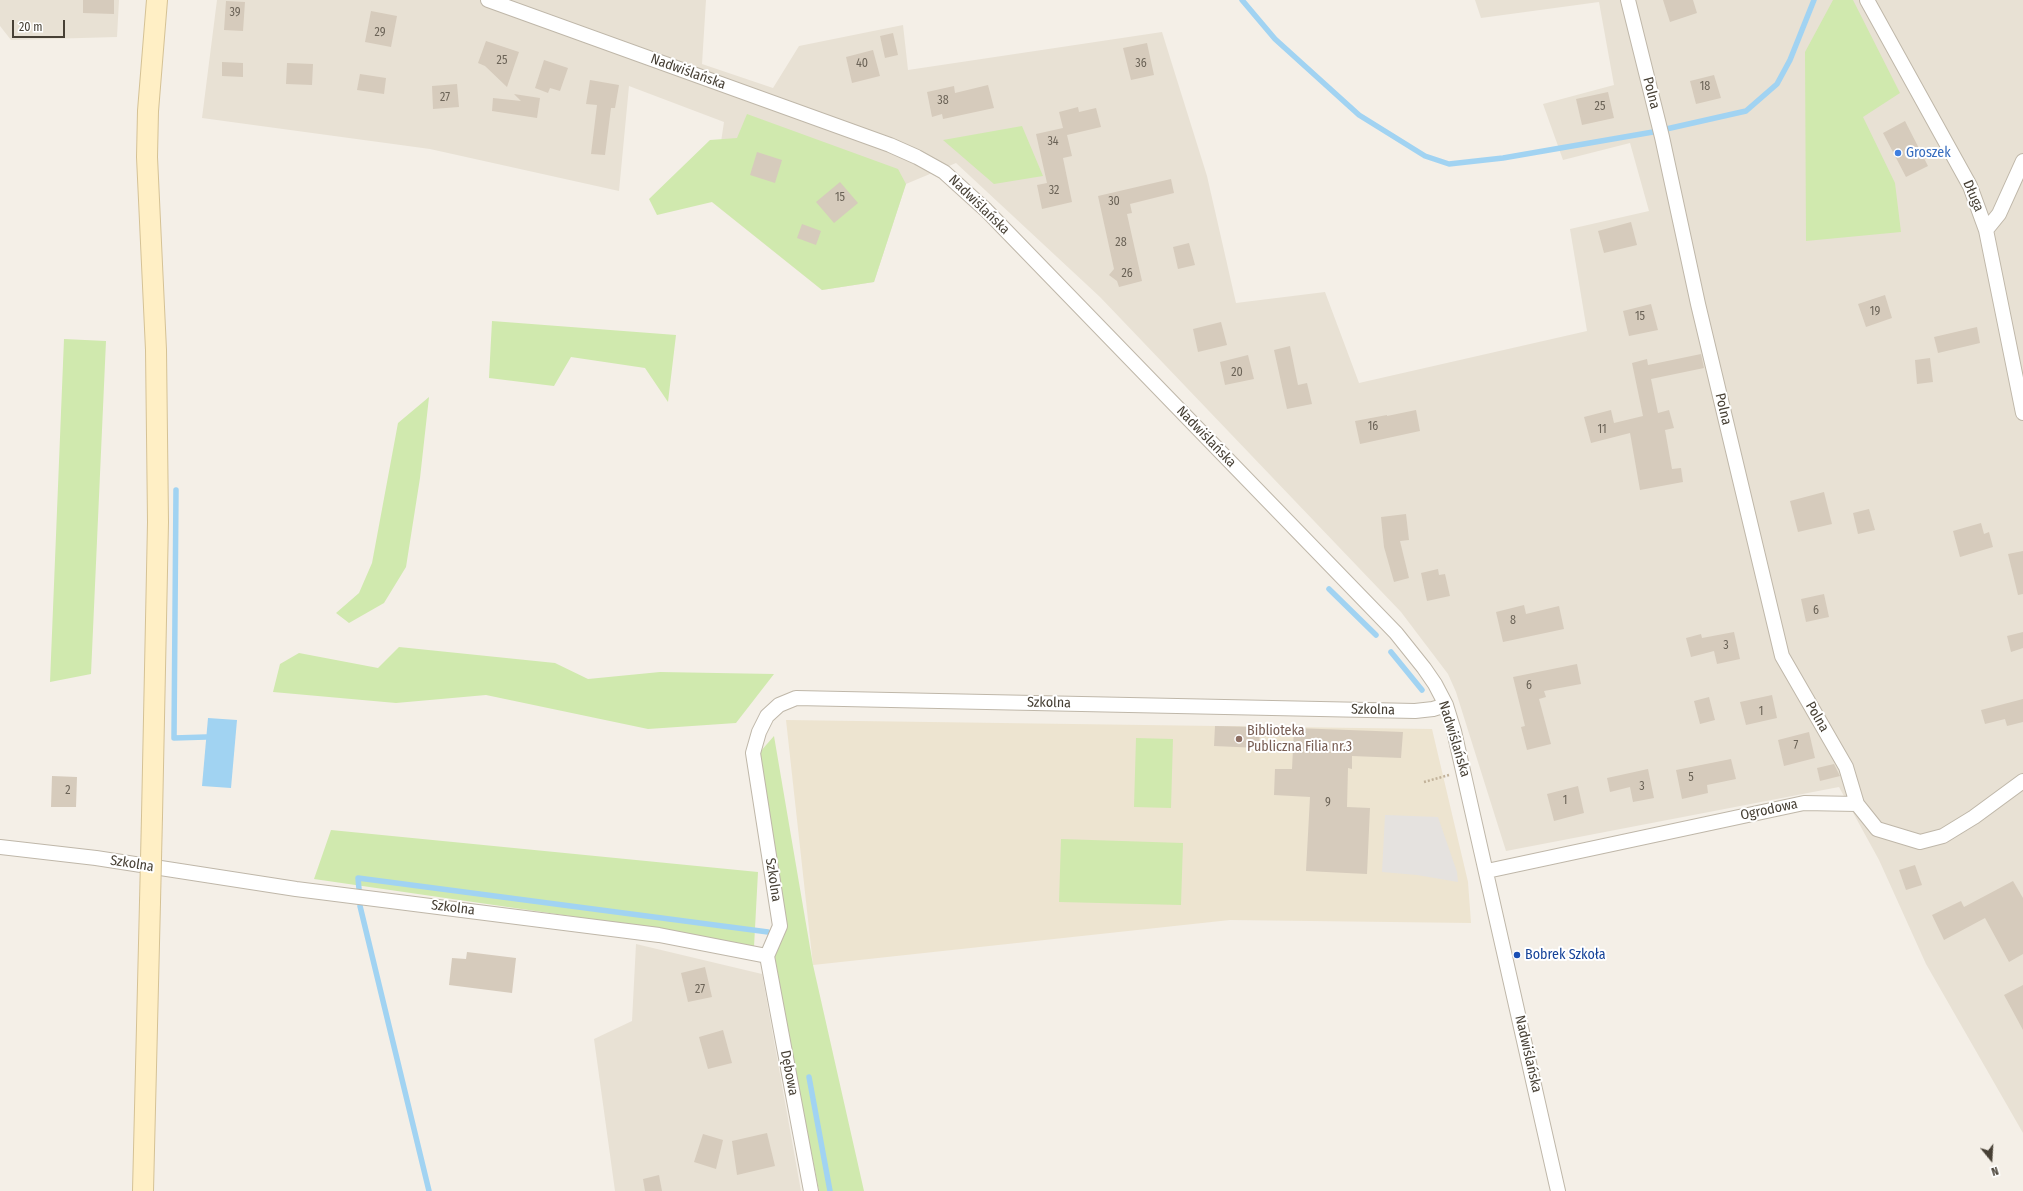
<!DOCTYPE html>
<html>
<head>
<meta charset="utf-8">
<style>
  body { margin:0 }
  #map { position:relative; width:2023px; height:1191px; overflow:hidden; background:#f4efe7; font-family:"Fira Sans Condensed",sans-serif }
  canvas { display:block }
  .north { position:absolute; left:1971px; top:1139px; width:40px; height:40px; -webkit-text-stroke:3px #fff; paint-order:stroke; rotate:162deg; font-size:11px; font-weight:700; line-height:16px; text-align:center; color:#474035 }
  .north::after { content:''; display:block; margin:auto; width:14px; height:18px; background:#474035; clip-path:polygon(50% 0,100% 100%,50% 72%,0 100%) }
  .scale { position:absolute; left:12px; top:20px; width:53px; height:18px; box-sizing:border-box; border:2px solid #474035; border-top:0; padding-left:5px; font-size:12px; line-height:14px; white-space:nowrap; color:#474035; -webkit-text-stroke:3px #fff; paint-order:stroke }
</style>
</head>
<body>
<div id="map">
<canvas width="2023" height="1191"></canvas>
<div class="north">N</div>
<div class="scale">20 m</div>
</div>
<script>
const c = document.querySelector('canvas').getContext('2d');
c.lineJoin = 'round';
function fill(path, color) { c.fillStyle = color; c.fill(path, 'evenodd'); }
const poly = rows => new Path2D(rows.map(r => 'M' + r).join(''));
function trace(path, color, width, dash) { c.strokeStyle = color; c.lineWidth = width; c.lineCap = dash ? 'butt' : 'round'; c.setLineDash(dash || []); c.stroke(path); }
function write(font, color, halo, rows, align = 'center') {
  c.font = font + ' "Fira Sans Condensed",sans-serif'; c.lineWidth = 4; c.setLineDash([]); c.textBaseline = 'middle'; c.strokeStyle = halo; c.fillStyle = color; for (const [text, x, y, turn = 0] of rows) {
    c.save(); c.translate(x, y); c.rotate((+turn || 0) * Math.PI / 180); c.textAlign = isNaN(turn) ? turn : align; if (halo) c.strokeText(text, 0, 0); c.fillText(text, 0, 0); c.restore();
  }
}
fill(poly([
  [0,0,119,0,117,37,11,40,0,26],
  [217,0,706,0,702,64,773,88,799,46,903,25,908,70,1162,32,1207,176,1236,303,1325,292,1359,383,1587,331,1570,229,1649,211,1630,143,1563,160,1543,104,1614,85,1599,2,1481,18,1475,0,2023,0,2023,1133,1926,964,1879,860,1839,787,1506,851,1456,692,1448,674,1401,612,1100,297,956,163,906,184,874,282,822,290,712,202,724,122,629,86,619,191,430,149,202,118],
  [636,944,762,974,801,1191,615,1191,594,1039,632,1021]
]), '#e8e1d4');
fill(poly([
  [786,720,1432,729,1468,882,1471,923,1230,920,813,965]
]), '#ede4d0');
fill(poly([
  [1833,0,1853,0,1900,93,1863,117,1895,183,1901,232,1806,241,1805,52],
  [747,114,898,169,906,184,874,282,822,290,712,202,657,215,649,199,710,140,737,138],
  [1022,126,1043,176,994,184,943,140],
  [492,321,676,335,668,402,645,368,571,357,554,386,489,378],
  [64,339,106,341,91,674,50,682],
  [429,397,420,478,406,567,384,603,349,623,336,613,359,593,372,563,398,423],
  [399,647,555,663,588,679,660,672,774,674,736,723,648,729,486,695,396,703,273,692,280,664,299,653,378,668],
  [774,736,813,965,864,1191,819,1191,773,960,787,929,760,752],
  [1136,738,1173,739,1171,808,1134,807],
  [331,830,758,872,754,947,660,929,314,879],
  [1061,839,1183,843,1181,905,1059,902]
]), '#d0e9ae');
fill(poly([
  [1385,815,1438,817,1457,872,1458,882,1417,875,1382,872]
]), '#e5e2df');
fill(poly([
  [208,718,237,720,231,788,202,786]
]), '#a1d3f2');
trace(poly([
  [1242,0,1275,39,1359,115,1425,156,1449,164,1503,158,1653,132,1746,111,1777,84,1790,60,1814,0],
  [176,490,174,738,206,737],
  [1329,589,1376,635],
  [1391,652,1422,690],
  [359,889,358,878,768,932],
  [360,906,429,1191],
  [809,1077,830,1191]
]), '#a1d3f2', 5.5);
fill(poly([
  [83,0,114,0,114,14,83,13],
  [1663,0,1693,0,1697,13,1670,22],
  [226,1,245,2,243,31,224,30],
  [371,11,397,16,391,47,365,42],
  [893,33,898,55,885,58,880,36],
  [486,41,519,52,507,87,485,66,478,63],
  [1147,43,1154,75,1131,80,1123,48],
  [873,50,880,76,852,83,846,57],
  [544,60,568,68,560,91,550,88,548,93,535,88],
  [222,62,243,63,243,77,222,76],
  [287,63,313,64,312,85,286,84],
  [360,74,386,78,384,94,357,90],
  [1714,75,1721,98,1696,104,1690,81],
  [590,80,619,85,615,108,611,108,605,155,591,154,597,105,586,104],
  [457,84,459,107,433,109,432,86],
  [988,85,994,108,943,119,942,114,932,117,927,92,954,86,955,93],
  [1608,92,1614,118,1582,125,1576,99],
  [514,94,540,98,537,118,492,111,493,98,521,101],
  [1078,107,1079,112,1096,108,1101,127,1067,135,1072,156,1063,158,1072,202,1042,209,1037,185,1047,183,1036,134,1063,128,1059,112],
  [1905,121,1928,166,1906,177,1883,133],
  [757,152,782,160,775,183,750,175],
  [1171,179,1174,193,1130,204,1132,213,1127,214,1142,281,1119,287,1117,281,1109,275,1114,269,1098,196],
  [840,182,858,203,834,223,816,202],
  [1631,222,1637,245,1604,253,1598,231],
  [802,224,821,231,816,245,797,238],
  [1189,243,1195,265,1178,269,1173,247],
  [1885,295,1892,318,1866,327,1858,304],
  [1651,304,1658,330,1629,336,1623,311],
  [1221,322,1227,345,1198,352,1193,329],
  [1977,327,1980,343,1938,353,1934,337],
  [1290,346,1298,385,1307,383,1312,404,1287,409,1274,350],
  [1701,354,1704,368,1651,379,1658,413,1669,410,1674,428,1665,430,1672,469,1681,468,1683,482,1640,490,1630,433,1591,443,1584,417,1611,410,1614,423,1643,416,1632,363,1647,359,1648,365],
  [1248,355,1254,379,1225,385,1220,362],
  [1930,358,1933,382,1917,384,1915,360],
  [1416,410,1420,431,1360,444,1355,421,1387,415,1387,416],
  [1824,492,1832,524,1798,532,1790,501],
  [1869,509,1875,530,1858,534,1853,513],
  [1406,514,1409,540,1400,541,1409,578,1394,582,1384,547,1381,517],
  [1981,523,1984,534,1989,532,1993,547,1960,557,1953,531],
  [2023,551,2023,594,2018,595,2008,554],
  [1438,569,1439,575,1445,574,1450,596,1427,601,1421,573],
  [1824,594,1829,617,1806,622,1801,599],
  [1524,605,1526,614,1559,606,1564,629,1503,642,1496,612],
  [1734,632,1740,659,1717,664,1714,651,1691,657,1686,638,1701,634,1702,638],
  [2023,632,2023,648,2011,652,2007,636],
  [1577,664,1581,684,1544,691,1546,697,1539,699,1551,744,1527,750,1521,727,1525,726,1513,677],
  [1772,695,1777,718,1746,725,1740,702],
  [1709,697,1715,720,1700,724,1694,701],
  [2023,699,2023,722,2007,726,2005,719,1985,724,1981,710],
  [1215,726,1260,727,1259,748,1214,746],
  [1294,728,1403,732,1401,758,1352,756,1352,769,1348,768,1347,807,1370,808,1367,874,1306,871,1310,797,1274,795,1275,769,1292,769],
  [1809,732,1815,758,1784,766,1778,740],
  [1731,759,1736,779,1707,785,1708,793,1682,799,1676,770],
  [1834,764,1840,776,1820,781,1817,768],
  [1648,769,1654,798,1633,802,1630,787,1610,792,1607,778],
  [52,776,77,777,76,807,51,807],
  [1578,786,1584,813,1554,821,1547,794],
  [1915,865,1922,885,1906,890,1899,870],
  [2013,881,2023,898,2023,954,2009,962,1985,918,1944,940,1932,915,1961,901,1964,907],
  [467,952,516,958,512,993,449,985,452,958,466,959],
  [705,967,712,997,688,1002,681,973],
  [2023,985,2023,1030,2004,995],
  [723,1030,732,1063,708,1069,699,1037],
  [767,1133,775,1166,737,1175,732,1141],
  [703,1134,723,1140,716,1169,694,1162],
  [659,1175,662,1191,645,1191,643,1179]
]), '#d6cbbc');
const minor = poly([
  [488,0,890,145,917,157,944,172,986,210,1396,633,1424,668,1435,684,1446,705,1454,731,1558,1191],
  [1628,0,1662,137,1698,304,1782,656,1846,767,1857,804,1877,829,1920,842,1943,836,1974,817,2023,781],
  [1867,0,1970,186,1986,230,2023,413],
  [1986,230,1999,214,2023,161],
  [0,847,96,858,296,889,659,935,767,956],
  [1487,871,1804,803,1857,804],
  [767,956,780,926,753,753,759,732,767,716,779,705,796,698,1415,711,1433,709,1446,705],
  [767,956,811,1191]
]);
const secondary = poly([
  [152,816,158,522,156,350,147,157,148,111,157,0],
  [143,1191,150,902]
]);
trace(minor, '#bfb7a9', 16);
trace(secondary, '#d5c295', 22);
trace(poly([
  [1424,782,1449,775]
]), '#c2b29a', 2.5, [2, 2]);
trace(minor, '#fff', 14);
trace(secondary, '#ffefc5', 20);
const secondaryBridge = poly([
  [150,902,152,816]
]);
trace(secondaryBridge, '#d5c295', 22, []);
trace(secondaryBridge, '#ffefc5', 20);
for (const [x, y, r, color] of [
  [1898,153,4,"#3f7fe0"],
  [1239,739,4,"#8d6e63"],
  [1517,955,4,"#1a4fb4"]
]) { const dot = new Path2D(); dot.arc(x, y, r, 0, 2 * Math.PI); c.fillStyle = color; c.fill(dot); trace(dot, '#fff', 1.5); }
write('12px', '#6b6357', null, [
  ["39",235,13],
  ["29",380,33],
  ["25",502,61],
  ["40",862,64],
  ["36",1141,64],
  ["18",1705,87],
  ["27",445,98],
  ["38",943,101],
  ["25",1600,107],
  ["34",1053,142],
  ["32",1054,191],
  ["15",840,198],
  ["30",1114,202],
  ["28",1121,243],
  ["26",1127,274],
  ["19",1875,312],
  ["15",1640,317],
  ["20",1237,373],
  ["16",1373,427],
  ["11",1602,430],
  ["6",1816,611],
  ["8",1513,621],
  ["3",1726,646],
  ["6",1529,686],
  ["1",1761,712],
  ["7",1796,746],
  ["5",1691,778],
  ["3",1642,787],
  ["2",68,791],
  ["1",1565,801],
  ["9",1328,803],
  ["27",700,990]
]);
write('14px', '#474035', '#fff', [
  ["Nadwiślańska",688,72,20],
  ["Polna",1651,93,76],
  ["Długa",1973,196,67],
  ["Nadwiślańska",979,205,44],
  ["Polna",1723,409,77],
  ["Nadwiślańska",1206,437,46],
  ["Szkolna",1049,703,1],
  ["Szkolna",1373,710,1],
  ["Polna",1817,717,60],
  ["Nadwiślańska",1454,739,73],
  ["Ogrodowa",1769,810,-12],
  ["Szkolna",132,864,9],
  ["Szkolna",773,880,81],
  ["Szkolna",453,908,7],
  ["Nadwiślańska",1528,1054,77],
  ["Dębowa",789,1073,79]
]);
write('14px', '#366cbe', '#fff', [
  ["Groszek",1906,153]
], 'left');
write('14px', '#785e54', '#fff', [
  ["Biblioteka",1247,731],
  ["Publiczna Filia nr.3",1247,747]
], 'left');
write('14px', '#164399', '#fff', [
  ["Bobrek Szkoła",1525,955]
], 'left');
</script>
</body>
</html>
